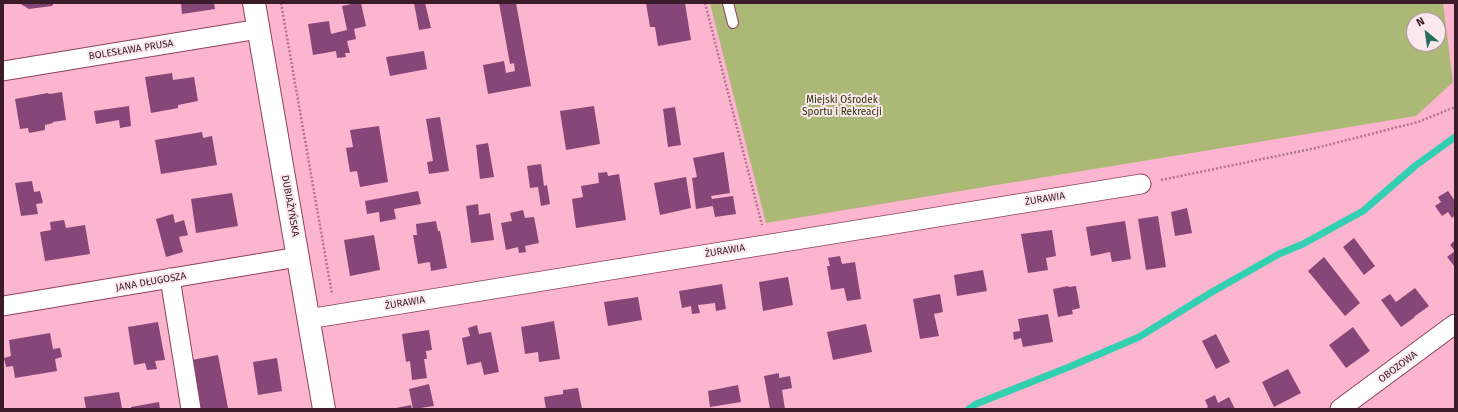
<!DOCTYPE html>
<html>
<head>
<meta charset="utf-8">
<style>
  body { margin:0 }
  #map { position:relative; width:1458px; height:412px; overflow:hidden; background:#fcb5ce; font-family:"Fira Sans",sans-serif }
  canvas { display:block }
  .frame { position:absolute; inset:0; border:4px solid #3c1b28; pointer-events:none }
  .north { position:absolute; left:1406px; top:12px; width:40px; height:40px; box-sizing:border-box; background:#fbe8ee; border:1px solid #af969f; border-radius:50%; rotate:331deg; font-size:11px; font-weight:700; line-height:16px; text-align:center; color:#3c1b28 }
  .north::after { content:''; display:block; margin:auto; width:14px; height:18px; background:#276b5c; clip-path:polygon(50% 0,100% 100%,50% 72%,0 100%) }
</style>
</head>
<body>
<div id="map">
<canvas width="1458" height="412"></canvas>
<div class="frame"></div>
<div class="north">N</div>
</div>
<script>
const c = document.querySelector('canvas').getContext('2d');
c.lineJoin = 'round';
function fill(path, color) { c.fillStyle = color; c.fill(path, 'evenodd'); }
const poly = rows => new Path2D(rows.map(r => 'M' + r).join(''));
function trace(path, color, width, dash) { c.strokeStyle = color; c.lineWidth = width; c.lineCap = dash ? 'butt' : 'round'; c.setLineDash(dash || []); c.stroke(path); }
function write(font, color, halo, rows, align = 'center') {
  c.font = font + ' "Fira Sans",sans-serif'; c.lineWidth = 4; c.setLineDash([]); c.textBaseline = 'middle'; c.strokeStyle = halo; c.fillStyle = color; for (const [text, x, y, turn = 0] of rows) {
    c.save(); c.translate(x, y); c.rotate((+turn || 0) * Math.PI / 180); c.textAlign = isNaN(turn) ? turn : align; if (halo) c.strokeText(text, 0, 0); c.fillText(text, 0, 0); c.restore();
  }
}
fill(poly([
  [710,3,1443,3,1453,82,1416,116,766,223],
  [1414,20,1438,20,1438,44,1414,44]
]), '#acb875');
trace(poly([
  [969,409,976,404,1069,367,1139,337,1212,292,1279,254,1303,244,1363,211,1415,166,1455,137]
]), '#32cfb2', 7);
fill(poly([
  [19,3,54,3,52,6,29,9],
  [181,3,214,3,215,9,182,14],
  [356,3,361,3,366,26,354,29,356,39,347,41,350,53,345,53,346,57,337,58,336,51,313,55,308,24,329,21,331,34,347,30,342,6],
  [414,3,425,3,431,28,419,30],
  [499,3,516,3,531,86,488,94,483,65,504,61,506,73,515,71,514,63,510,64],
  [646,3,685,3,691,40,658,46,655,27,650,27],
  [424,51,427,69,390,76,386,57],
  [172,73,173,80,194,77,198,101,178,105,178,108,151,113,145,77],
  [62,92,66,120,53,122,53,123,45,125,45,130,29,133,28,128,20,129,15,99,48,93,49,94],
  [129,106,131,126,120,128,119,120,96,124,94,111],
  [594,106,600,144,566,150,560,111],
  [675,107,681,145,668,147,663,109],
  [440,117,449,171,429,174,427,162,433,161,426,119],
  [379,126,388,182,360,187,357,171,350,172,346,148,353,147,350,130],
  [202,132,203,138,212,136,217,165,161,174,155,140],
  [488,143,494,177,480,179,476,145],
  [724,152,730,193,711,196,712,199,733,196,736,214,715,217,712,202,713,206,696,209,692,178,697,177,693,158],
  [541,164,544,186,547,185,550,204,541,206,538,187,530,188,527,166],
  [607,172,608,176,619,174,626,220,576,228,572,199,583,197,581,186,599,183,598,173],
  [686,177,691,208,660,215,654,183],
  [32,181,34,192,40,191,43,203,36,204,38,214,21,216,15,183],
  [418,191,421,204,394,209,396,219,380,222,379,212,367,214,365,201],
  [1448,191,1455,201,1455,215,1452,218,1448,212,1442,216,1435,206,1441,202,1438,197],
  [232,193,238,226,196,233,191,199],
  [478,204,479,215,490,213,494,240,471,243,466,206],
  [1187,208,1192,233,1175,236,1171,212],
  [523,210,525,218,534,217,539,243,525,246,526,252,519,253,518,247,506,250,501,223,512,221,510,213],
  [173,214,175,223,184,220,188,235,179,237,183,252,166,257,156,219],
  [1158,216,1166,267,1146,270,1138,219],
  [64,220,66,228,85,225,90,254,45,261,40,232,51,230,50,222],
  [436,221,438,231,440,231,447,268,431,271,430,262,418,264,413,235,417,235,416,224],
  [1125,221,1131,259,1112,262,1110,252,1091,256,1086,227],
  [1052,230,1056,256,1046,258,1048,270,1028,273,1021,234],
  [374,235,380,270,350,276,344,240],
  [1354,238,1375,266,1364,275,1343,247],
  [1455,240,1455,267,1447,257,1455,251,1450,245],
  [840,256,842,264,855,262,861,299,847,301,844,288,831,290,827,266,830,266,828,258],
  [1324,257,1360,303,1345,316,1308,271],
  [983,270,987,291,957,296,954,275],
  [788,277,793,305,763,311,759,282],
  [722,284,726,309,716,311,715,303,698,305,700,313,692,314,691,306,682,308,679,291],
  [1068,286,1069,287,1076,286,1080,308,1072,310,1073,314,1058,317,1053,289],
  [1415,288,1429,306,1415,316,1414,316,1415,317,1401,327,1381,300,1390,294,1396,302],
  [940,294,943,312,934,314,939,336,920,339,913,299],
  [638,297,642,320,608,326,604,302],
  [1048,314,1053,342,1023,347,1021,338,1014,340,1013,332,1020,331,1018,319],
  [554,321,560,359,539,362,538,352,525,354,521,327],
  [158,322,165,360,155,361,157,369,147,370,145,363,134,365,128,327],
  [866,324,872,352,833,360,827,332],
  [477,325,479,334,491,332,499,372,484,375,481,362,467,365,462,338,470,336,468,328],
  [1353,327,1370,351,1346,368,1329,345],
  [429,330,432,350,426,351,427,359,424,359,427,378,412,380,410,361,406,362,402,334],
  [50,333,53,349,60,348,62,357,55,359,57,371,15,378,13,366,6,367,4,358,11,356,9,340],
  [1216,334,1230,362,1216,369,1202,341],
  [218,355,228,408,201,409,192,360],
  [277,358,282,391,258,395,253,362],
  [1288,369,1301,393,1274,407,1262,382],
  [779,373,779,378,790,376,792,388,782,390,785,409,770,409,764,376],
  [429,384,434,406,413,409,409,389],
  [738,385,741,402,710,407,708,391],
  [578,388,582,409,546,409,544,397,563,394,563,390],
  [119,392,122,408,86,409,84,397],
  [1215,395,1218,403,1229,397,1235,409,1205,409,1208,407,1205,400],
  [159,402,160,409,131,409,131,407],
  [411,405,412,409,396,409,396,408]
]), '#864677');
const lane = poly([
  [728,3,733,23]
]);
const street = poly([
  [3,71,259,29],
  [170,278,191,409],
  [3,306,298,257],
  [308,319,1141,184],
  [1340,409,1455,324]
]);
const secondary = poly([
  [254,3,324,409]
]);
trace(lane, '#8f4261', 12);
trace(street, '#8f4261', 21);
trace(secondary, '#8f4261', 24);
trace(poly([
  [281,3,332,294],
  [705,3,762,225],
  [1161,180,1316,148,1418,122,1455,107]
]), '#ad768a', 2.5, [2, 2]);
trace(lane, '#fff', 10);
trace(street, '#fff', 19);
trace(secondary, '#fff', 22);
write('10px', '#3c1b28', '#fbe8ee', [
  ["BOLESŁAWA PRUSA",131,50,-9],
  ["ŻURAWIA",1045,199,-9],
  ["DUBIAŻYŃSKA",290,206,80],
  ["ŻURAWIA",725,251,-9],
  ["JANA DŁUGOSZA",151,282,-10],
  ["ŻURAWIA",405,303,-9],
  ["OBOZOWA",1398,367,-37]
]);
write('10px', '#2a3003', '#fbe8ee', [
  ["Miejski Ośrodek",842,100],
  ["Sportu i Rekreacji",842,112]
]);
</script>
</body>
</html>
